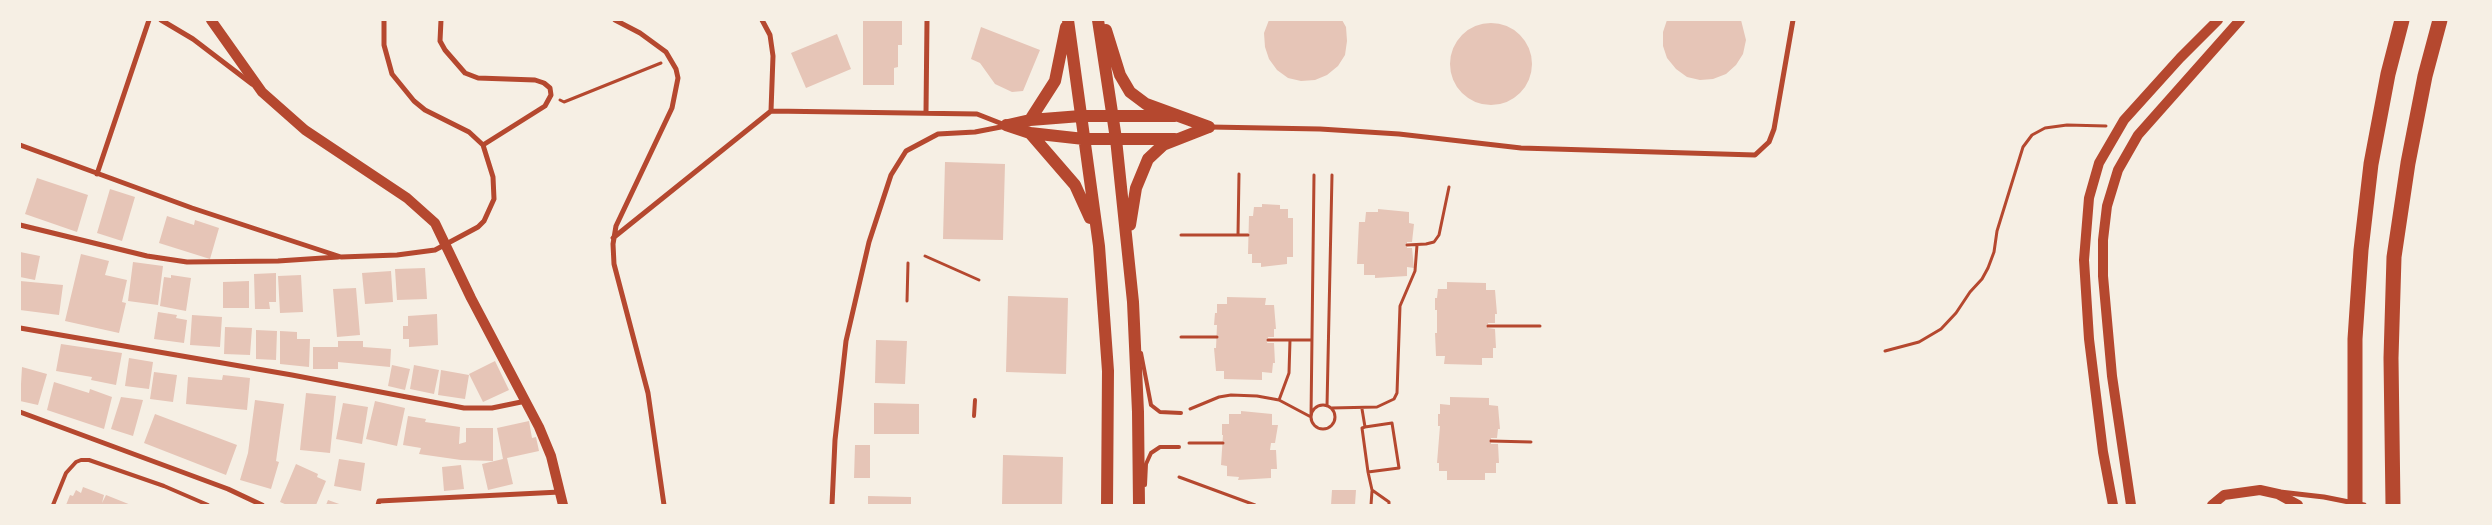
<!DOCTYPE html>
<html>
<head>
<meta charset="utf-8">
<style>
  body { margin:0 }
  #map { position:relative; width:2492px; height:525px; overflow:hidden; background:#f6efe4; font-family:Cabin,sans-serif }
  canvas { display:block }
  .frame { position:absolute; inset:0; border:21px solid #f6efe4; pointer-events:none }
</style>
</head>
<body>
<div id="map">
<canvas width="2492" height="525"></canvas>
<div class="frame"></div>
</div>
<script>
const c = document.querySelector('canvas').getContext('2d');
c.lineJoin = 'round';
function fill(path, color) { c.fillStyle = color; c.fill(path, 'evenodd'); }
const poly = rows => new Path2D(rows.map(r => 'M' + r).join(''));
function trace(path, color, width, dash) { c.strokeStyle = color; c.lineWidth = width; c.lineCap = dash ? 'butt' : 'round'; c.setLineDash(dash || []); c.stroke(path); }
fill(poly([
  [863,20,902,20,902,45,898,45,898,67,894,68,894,85,863,85],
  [1269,20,1342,20,1346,27,1347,41,1345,55,1338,66,1327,75,1315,80,1301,81,1288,78,1277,70,1269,59,1265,47,1264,33],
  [1667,20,1741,20,1746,40,1743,54,1736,65,1726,74,1713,79,1700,80,1687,77,1676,69,1667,58,1663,46,1663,32],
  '1450 64a41 41 0 1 1 82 0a41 41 0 1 1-82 0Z',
  [981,27,1040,50,1023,91,1012,92,995,84,980,63,971,59],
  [837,34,851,69,806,88,791,53],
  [945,162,1005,164,1003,240,943,239],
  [37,178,88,195,77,232,25,214],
  [110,189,135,197,122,241,97,233],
  [1262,204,1280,205,1280,209,1288,209,1288,218,1293,218,1293,257,1287,257,1287,264,1261,267,1261,263,1252,263,1252,254,1248,254,1249,216,1253,216,1254,207,1262,207],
  [1378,209,1409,212,1409,223,1414,224,1412,242,1407,242,1407,248,1412,248,1414,268,1407,267,1407,276,1375,278,1375,275,1364,275,1364,264,1357,264,1359,222,1365,222,1366,212,1378,212],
  [167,216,194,225,195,220,219,228,210,259,159,243],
  [20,252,40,256,35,280,20,277],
  [81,254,109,261,105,275,127,280,122,302,126,303,119,333,65,321],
  [133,262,163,266,158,305,128,301],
  [425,268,427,299,397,300,395,269],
  [391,271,393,302,365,304,362,273],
  [276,273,276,302,269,302,270,309,255,309,254,274],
  [171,275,191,278,186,311,160,306,164,277,171,278],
  [301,275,303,312,280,313,278,276],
  [20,281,63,285,59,315,20,310],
  [249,281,249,308,223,308,223,282],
  [1447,282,1486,283,1486,290,1495,290,1497,314,1495,314,1495,323,1488,323,1488,328,1495,329,1496,348,1493,348,1493,358,1482,358,1482,365,1444,364,1445,356,1436,356,1435,333,1437,333,1437,310,1435,310,1435,298,1437,298,1438,289,1447,289],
  [356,288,360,335,337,337,333,289],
  [1008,296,1068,298,1066,374,1006,372],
  [1227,297,1266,298,1265,305,1274,305,1276,329,1274,329,1274,337,1268,337,1267,343,1274,343,1275,363,1273,363,1272,373,1262,372,1262,380,1224,379,1224,371,1216,371,1214,348,1216,348,1217,325,1214,325,1215,313,1217,313,1217,304,1227,304],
  [158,312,177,315,176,318,187,320,184,343,154,339],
  [437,314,438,345,409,347,409,339,403,339,403,326,408,326,408,316],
  [192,315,222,317,220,347,190,345],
  [225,327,252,328,250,355,224,354],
  [256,330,277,331,276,360,256,359],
  [280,331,297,332,297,339,310,339,309,367,280,364],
  [876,340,907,341,905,384,875,383],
  [338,341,363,341,363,347,391,349,390,367,338,362,338,369,313,369,313,347,338,347],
  [61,344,122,353,116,385,91,380,92,377,56,371],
  [129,358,153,362,149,389,125,386],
  [495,361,509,390,483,402,469,374],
  [392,365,410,369,405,390,388,386],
  [414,365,439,370,434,394,410,389],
  [22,367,47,374,38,405,20,401],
  [441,370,469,375,465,399,438,395],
  [154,372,177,375,173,402,150,399],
  [223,375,250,378,247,410,186,404,188,377,222,380],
  [54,382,89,393,90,389,112,397,104,429,47,410],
  [306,393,336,396,330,453,300,450],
  [121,397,143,400,133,436,111,429],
  [1450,397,1489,398,1489,405,1498,406,1500,429,1498,429,1497,438,1491,438,1491,444,1498,444,1499,463,1496,463,1496,473,1485,473,1485,480,1447,480,1447,471,1439,471,1439,463,1437,463,1440,426,1438,426,1438,414,1440,414,1440,404,1450,405],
  [255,400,284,404,276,461,279,462,271,489,240,480,248,453],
  [375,401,405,408,397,446,366,439],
  [343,403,368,407,362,444,336,439],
  [874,403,919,404,919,434,874,434],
  [1241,411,1272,414,1272,425,1278,425,1275,443,1271,443,1270,450,1276,450,1277,469,1271,469,1271,478,1238,480,1239,477,1227,476,1227,466,1221,465,1223,435,1222,435,1222,424,1229,424,1229,414,1241,414],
  [155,414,237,445,226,475,144,443],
  [408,416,426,419,425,422,460,427,459,444,466,442,466,428,493,428,493,461,461,460,419,454,421,448,403,445],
  [529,421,532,438,536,437,539,451,507,458,513,484,488,490,482,464,503,459,497,428],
  [855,445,870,445,870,478,854,478],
  [1003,455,1063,457,1062,505,1002,505],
  [339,459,365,463,361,491,334,486],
  [296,464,318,474,317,477,326,481,316,505,287,505,280,502],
  [461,465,464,489,444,491,442,467],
  [83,487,104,495,102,503,106,495,131,505,66,505,70,495,73,496,76,490,81,493],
  [1332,490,1356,490,1355,505,1331,505],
  [868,496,911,497,911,505,868,505],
  [328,500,342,505,326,505]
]), '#e6c5b7');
trace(poly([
  [560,100,564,102,661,63],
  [1181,235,1248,235],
  [1238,235,1239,174],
  [1407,245,1426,244,1434,242,1439,235,1449,187],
  [925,256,979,280],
  [907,301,908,263],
  [1488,326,1540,326],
  [1181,337,1217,337],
  [1268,340,1312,340],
  [1885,351,1919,342,1941,329,1956,313,1970,292,1982,279,1988,268,1994,252,1997,231,2023,147,2032,135,2045,128,2067,125,2106,126],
  [1279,400,1311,417,1314,175],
  '1311 417a12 12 0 1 1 24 0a12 12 0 1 1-24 0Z',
  [1327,406,1332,175],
  [1331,408,1377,407,1394,399,1397,393,1400,306,1415,271,1417,245],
  [1190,409,1219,397,1231,395,1257,396,1279,400,1289,373,1290,340],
  [1362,409,1365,427,1392,423,1399,468,1368,472,1362,428,1365,427],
  [1491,441,1531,442],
  [1189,443,1223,443],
  [1368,472,1372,490,1389,502,1389,505],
  [1179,477,1255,505],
  [1371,505,1372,491]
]), '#b5482f', 3);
trace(poly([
  [1141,353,1151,405,1160,412,1181,413],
  [974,416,975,400],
  [1145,485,1146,464,1151,453,1160,447,1179,447],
  [53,505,66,473,76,462,81,460,89,460,164,486,208,505]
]), '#b5482f', 4);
trace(poly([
  [161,20,193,39,252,84],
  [441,20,440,41,445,50,465,73,478,78,535,80,544,83,550,88,551,95,545,106,483,145],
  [615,20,640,33,666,52,676,69,678,78,672,108,616,226,613,244,614,264,648,393,664,505],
  [762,20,770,35,773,56,771,111],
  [926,112,927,20],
  [1210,127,1320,129,1399,134,1521,148,1755,155,1769,142,1774,129,1793,20],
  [20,145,192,208,341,257,397,255,435,250,478,227,484,221,494,199,493,177,483,145,469,132,425,110,414,101,392,74,384,45,384,20],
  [97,174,149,20],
  [20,225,147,256,187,262,278,261,338,257],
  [613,238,771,111,977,114,1005,125],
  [20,328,292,375,464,408,492,408,526,401],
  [20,412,228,489,262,505],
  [2280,492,2324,497,2364,505],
  [378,505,379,501,560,492],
  [832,505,835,440,846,341,869,242,891,175,906,151,938,134,975,132,1006,126]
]), '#b5482f', 5);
trace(poly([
  [211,20,262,92,305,130,407,198,435,223,471,298,539,427,551,456,563,505],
  [2113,505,2103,452,2089,339,2084,260,2089,198,2099,163,2124,120,2180,58,2218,20],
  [2131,505,2112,376,2103,276,2103,240,2107,206,2118,170,2138,135,2240,20],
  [2212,505,2224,495,2260,490,2278,494,2298,505]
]), '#b5482f', 10);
trace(poly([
  [1068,20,1099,246,1108,371,1107,505],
  [1098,20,1116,139,1133,302,1138,412,1139,505],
  [1106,30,1120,75,1130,92,1146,104,1209,127],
  [1030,120,1055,81,1066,27],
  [1006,125,1030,133,1084,139,1175,139],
  [1008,125,1030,120,1081,116,1175,116],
  [1030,133,1075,185,1090,218],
  [1130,225,1136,188,1148,159,1163,145,1209,127]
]), '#b5482f', 12);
trace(poly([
  [2355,505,2355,339,2361,250,2371,164,2388,74,2402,20],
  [2393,505,2391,358,2394,257,2408,163,2425,76,2440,20]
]), '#b5482f', 15);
</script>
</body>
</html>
